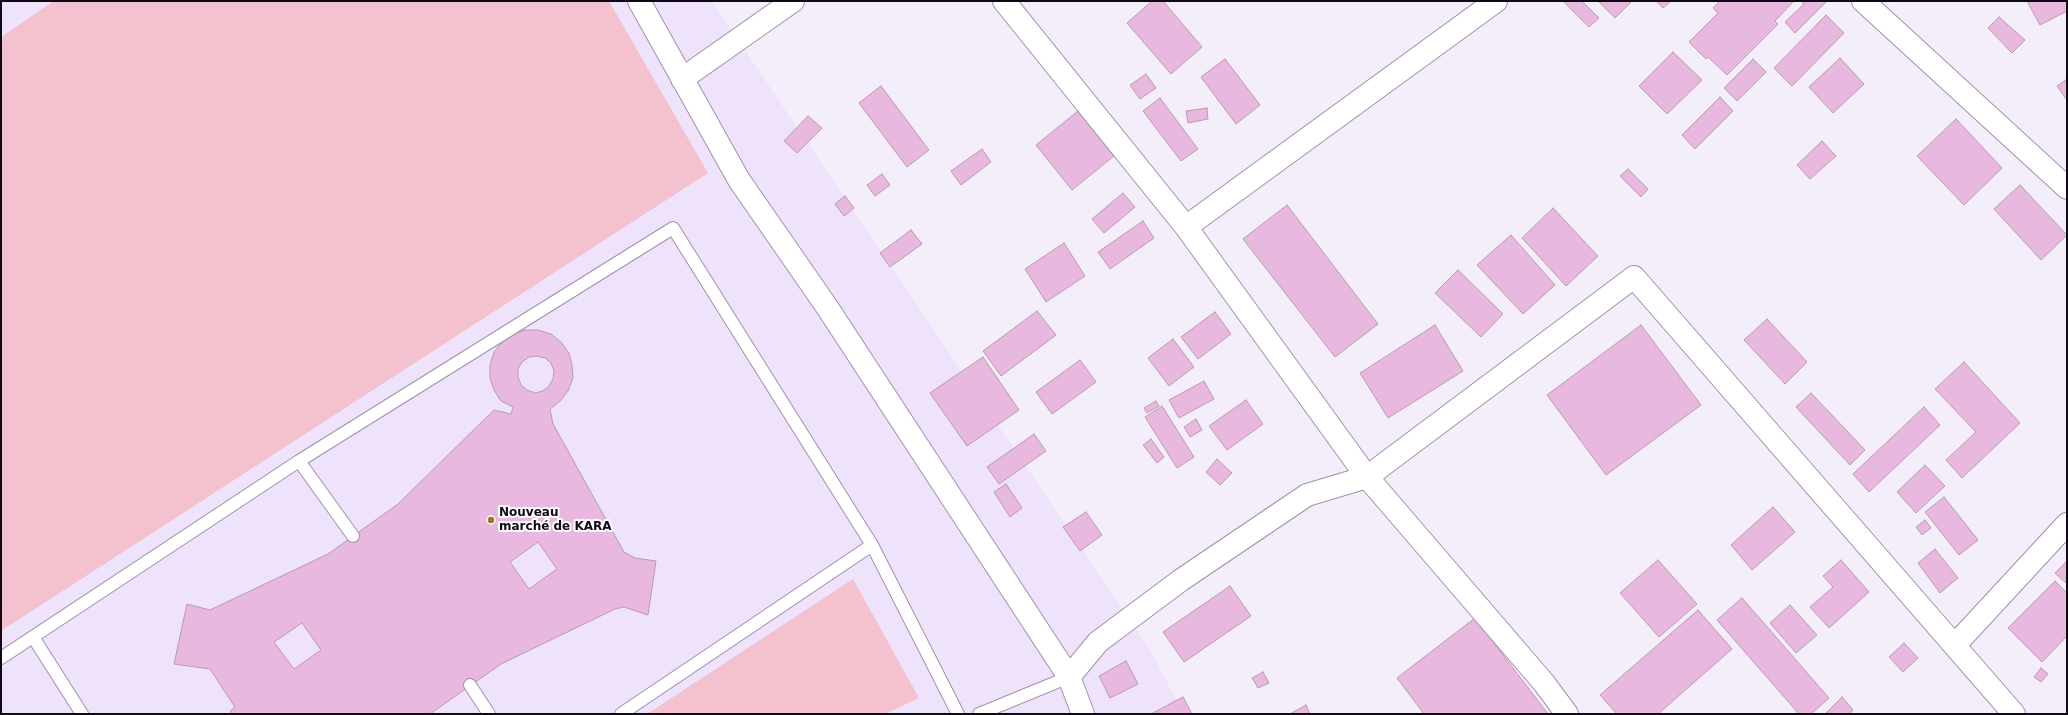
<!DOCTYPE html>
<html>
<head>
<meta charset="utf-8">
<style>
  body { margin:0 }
  #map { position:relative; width:2068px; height:715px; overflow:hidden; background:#f4eefb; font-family:"DejaVu Sans",sans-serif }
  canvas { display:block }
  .frame { position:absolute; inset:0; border:2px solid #0e0914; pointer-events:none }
</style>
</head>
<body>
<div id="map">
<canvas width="2068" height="715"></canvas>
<div class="frame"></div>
</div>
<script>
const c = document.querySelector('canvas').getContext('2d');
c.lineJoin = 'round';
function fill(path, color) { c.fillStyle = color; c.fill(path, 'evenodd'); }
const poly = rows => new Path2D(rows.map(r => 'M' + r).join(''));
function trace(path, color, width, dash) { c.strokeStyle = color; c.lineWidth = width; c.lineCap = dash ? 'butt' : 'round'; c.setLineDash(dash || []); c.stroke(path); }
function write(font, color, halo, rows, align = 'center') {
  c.font = font + ' "DejaVu Sans",sans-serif'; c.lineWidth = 4; c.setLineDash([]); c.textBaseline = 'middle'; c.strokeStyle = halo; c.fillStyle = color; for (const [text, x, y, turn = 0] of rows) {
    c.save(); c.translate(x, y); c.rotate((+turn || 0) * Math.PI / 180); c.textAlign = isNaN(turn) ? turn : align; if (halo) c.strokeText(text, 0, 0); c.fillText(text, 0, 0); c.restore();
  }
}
fill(poly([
  [1,1,712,1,1150,650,1184,714,1,714]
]), '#efe3fb');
fill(poly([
  [54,1,609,1,708,173,1,631,1,37],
  [853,579,919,698,885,714,647,714]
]), '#f3c2ce');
const building = poly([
  [1152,1,1163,1,1202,47,1171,74,1127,23,1152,1],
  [1563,1,1582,1,1599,18,1589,27,1563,1],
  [1598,1,1632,1,1615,18,1598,1],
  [1656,1,1671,1,1663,8,1656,1],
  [1720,1,1794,1,1775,21,1778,24,1727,75,1708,57,1706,59,1689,42,1718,13,1713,8,1720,1],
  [1801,1,1827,1,1795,33,1785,22,1804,4,1801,1],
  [2027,1,2067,1,2067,11,2040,25,2027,1],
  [1826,15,1844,33,1792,86,1774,68,1826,15],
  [1999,17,2025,40,2012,53,1988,28,1999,17],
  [1673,52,1702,80,1667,114,1639,86,1673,52],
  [1840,58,1864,84,1833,113,1809,87,1840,58],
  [1225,59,1260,105,1236,124,1201,77,1225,59],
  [1753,59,1766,72,1737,101,1724,88,1753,59],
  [1146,74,1156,88,1140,99,1130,85,1146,74],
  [2067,79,2067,100,2057,86,2067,79],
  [881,86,929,150,907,167,859,103,881,86],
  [1720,97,1733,111,1695,149,1682,135,1720,97],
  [1160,98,1198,149,1181,161,1143,111,1160,98],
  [1207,108,1208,119,1188,123,1186,111,1207,108],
  [1078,111,1114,156,1072,190,1036,145,1078,111],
  [808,116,822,128,797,153,784,141,808,116],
  [1956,119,2002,168,1964,205,1917,156,1956,119],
  [1822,141,1836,156,1810,179,1797,165,1822,141],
  [982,149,991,162,961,185,951,171,982,149],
  [1628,169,1648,189,1641,197,1620,176,1628,169],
  [882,174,890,185,875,196,867,185,882,174],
  [2020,185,2067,235,2041,260,1994,209,2020,185],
  [1123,193,1135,207,1104,233,1092,219,1123,193],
  [845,196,854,208,844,216,835,204,845,196],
  [1287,205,1378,324,1335,357,1243,239,1287,205],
  [1553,208,1598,256,1566,286,1522,238,1553,208],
  [1143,221,1154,238,1110,269,1098,252,1143,221],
  [911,230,922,244,890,267,880,253,911,230],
  [1511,235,1555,285,1523,314,1477,265,1511,235],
  [1064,243,1085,276,1046,302,1025,269,1064,243],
  [1458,270,1503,314,1481,337,1435,293,1458,270],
  [1037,311,1056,335,1001,376,983,351,1037,311],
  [1215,312,1231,334,1198,359,1181,337,1215,312],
  [1767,319,1807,362,1785,384,1744,340,1767,319],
  [1435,325,1463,371,1388,418,1360,373,1435,325],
  [1641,325,1701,405,1606,475,1547,395,1641,325],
  [525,330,538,330,551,334,561,342,569,353,572,365,573,378,568,391,560,401,550,409,553,424,624,552,635,558,656,561,648,615,624,607,615,609,501,664,430,714,232,714,230,711,235,707,210,669,174,664,187,604,210,610,328,554,398,504,494,410,511,414,513,407,501,401,494,390,490,378,490,365,494,352,502,342,513,334,525,330],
  [537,356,545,358,551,363,554,371,553,379,549,386,543,391,535,393,527,390,521,385,518,377,518,369,522,362,529,357,537,356],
  [538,542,557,569,529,589,510,562,538,542],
  [302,623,321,650,294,669,274,642,302,623],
  [1173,339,1194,367,1169,386,1148,358,1173,339],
  [983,357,1019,410,967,446,930,393,983,357],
  [1080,360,1096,382,1052,414,1036,392,1080,360],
  [1964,362,2020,423,1962,478,1946,460,1976,432,1935,389,1964,362],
  [1204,381,1214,399,1179,418,1169,400,1204,381],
  [1811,393,1865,450,1850,465,1796,407,1811,393],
  [1246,400,1263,424,1227,450,1209,426,1246,400],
  [1156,401,1159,406,1147,413,1144,408,1156,401],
  [1162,406,1194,457,1177,468,1145,417,1162,406],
  [1924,407,1940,425,1869,492,1853,474,1924,407],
  [1196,419,1202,430,1190,437,1184,427,1196,419],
  [1034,434,1046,451,999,484,987,467,1034,434],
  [1151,439,1164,457,1157,463,1143,445,1151,439],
  [1217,459,1232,473,1220,485,1206,472,1217,459],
  [1925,465,1945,486,1916,513,1897,492,1925,465],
  [1006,484,1022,508,1010,517,994,492,1006,484],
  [1944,497,1978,540,1959,555,1925,512,1944,497],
  [1773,507,1795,532,1752,570,1731,545,1773,507],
  [1086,512,1102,535,1080,551,1063,527,1086,512],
  [1925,520,1931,528,1922,535,1916,527,1925,520],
  [1935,549,1958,578,1940,593,1918,563,1935,549],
  [1658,560,1697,604,1659,637,1620,593,1658,560],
  [1841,560,1869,592,1829,628,1810,607,1833,587,1823,576,1841,560],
  [2067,561,2067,584,2055,573,2067,561],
  [2055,581,2067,593,2067,636,2042,662,2008,628,2055,581],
  [1230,586,1251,616,1184,662,1163,632,1230,586],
  [1742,598,1829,698,1811,714,1799,714,1717,620,1742,598],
  [1790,605,1817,635,1796,653,1770,623,1790,605],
  [1698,610,1732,649,1658,714,1617,714,1600,695,1698,610],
  [1475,618,1548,714,1424,714,1397,678,1475,618],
  [1904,643,1918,658,1903,672,1889,657,1904,643],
  [1126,661,1138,684,1110,698,1099,676,1126,661],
  [2041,668,2048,674,2041,682,2034,677,2041,668],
  [1263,672,1269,683,1258,688,1252,678,1263,672],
  [1183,697,1192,714,1151,714,1183,697],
  [1842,697,1853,710,1849,714,1825,714,1842,697],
  [1306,705,1310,714,1290,714,1306,705]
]);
fill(building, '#e9b8df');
trace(building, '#b89ab1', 1);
const service = poly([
  [299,461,353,536],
  [33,637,82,714],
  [1,658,299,461,673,228,872,545,958,714],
  [470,685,489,714],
  [621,714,872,545],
  [979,714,1069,677]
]);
const minor = poly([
  [639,1,739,180,827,307,1069,677,1083,714],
  [1004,1,1186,227],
  [1496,1,1186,227,1367,477,1634,277,2014,714],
  [1863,1,2067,188],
  [682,79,793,1],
  [1955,645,2067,524],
  [1069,677,1098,642,1181,580,1307,495,1367,477,1544,683,1567,714]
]);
trace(service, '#9f90af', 14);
trace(minor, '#9f90af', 24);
trace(service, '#fff', 12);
trace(minor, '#fff', 22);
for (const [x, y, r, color] of [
  [491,520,4,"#9d7724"]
]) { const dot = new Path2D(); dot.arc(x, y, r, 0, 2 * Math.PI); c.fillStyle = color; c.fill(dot); trace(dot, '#fefefe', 1.5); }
write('bold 12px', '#0e0914', '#fefefe', [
  ["Nouveau",499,513],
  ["marché de KARA",499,527]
], 'left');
</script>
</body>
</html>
